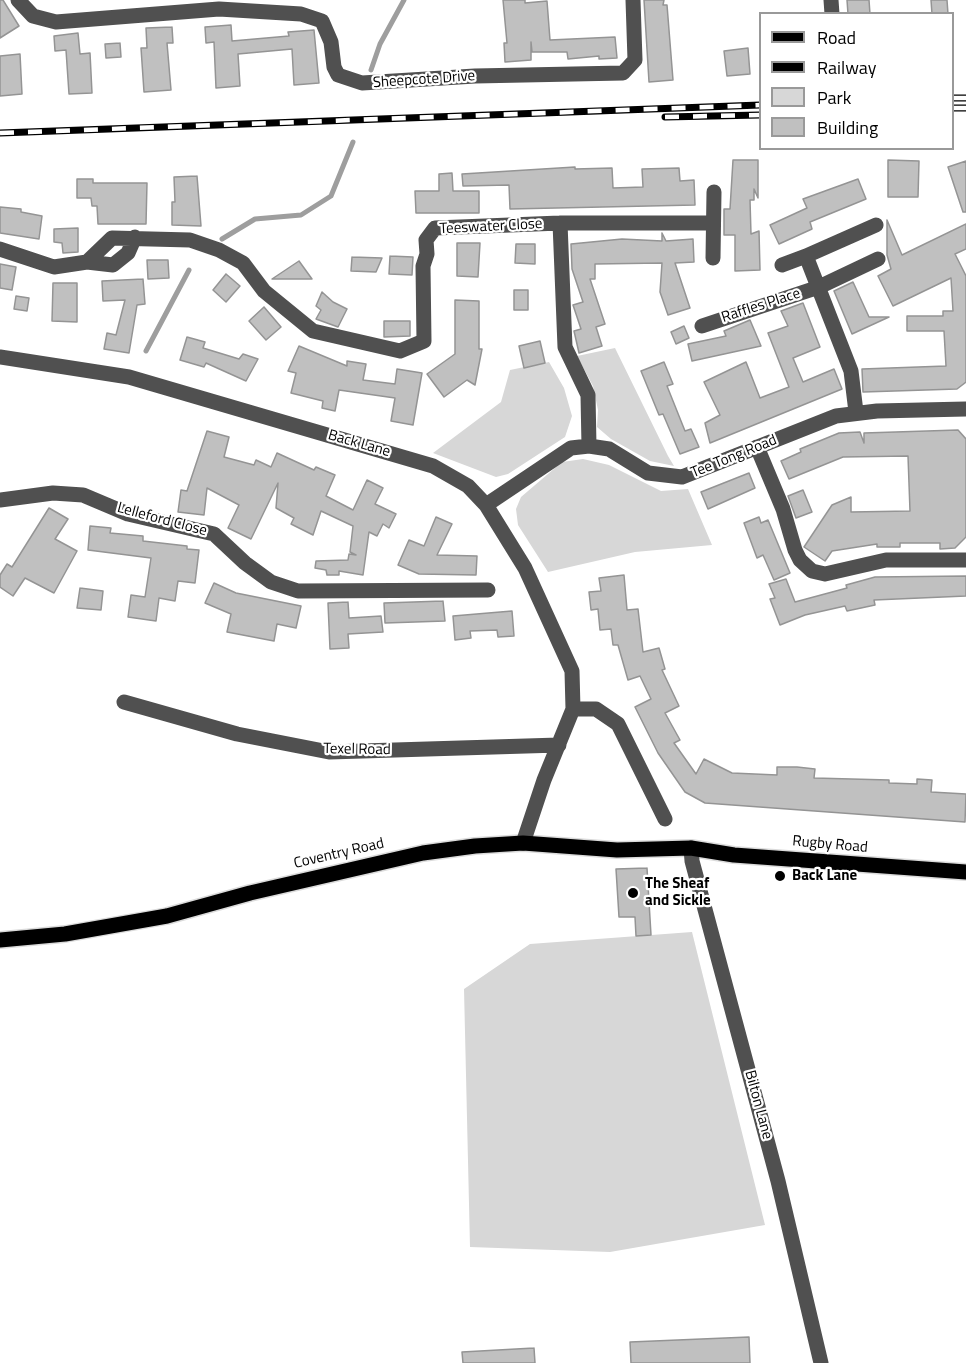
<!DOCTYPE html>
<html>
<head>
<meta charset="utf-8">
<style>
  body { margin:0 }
  #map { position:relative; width:966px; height:1363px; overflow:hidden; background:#fff; font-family:"Titillium Web",sans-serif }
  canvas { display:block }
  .legend { position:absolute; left:759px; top:12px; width:195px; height:138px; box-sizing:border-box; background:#fff; border:2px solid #999; margin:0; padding:8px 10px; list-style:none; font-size:18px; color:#000 }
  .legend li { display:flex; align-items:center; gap:12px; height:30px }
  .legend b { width:30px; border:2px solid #999 }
</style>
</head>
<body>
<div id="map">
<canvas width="966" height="1363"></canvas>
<ul class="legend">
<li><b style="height:8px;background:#000"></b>Road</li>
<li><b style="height:8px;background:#000"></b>Railway</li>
<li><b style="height:16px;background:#d7d7d7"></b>Park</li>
<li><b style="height:16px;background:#c0c0c0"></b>Building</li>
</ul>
</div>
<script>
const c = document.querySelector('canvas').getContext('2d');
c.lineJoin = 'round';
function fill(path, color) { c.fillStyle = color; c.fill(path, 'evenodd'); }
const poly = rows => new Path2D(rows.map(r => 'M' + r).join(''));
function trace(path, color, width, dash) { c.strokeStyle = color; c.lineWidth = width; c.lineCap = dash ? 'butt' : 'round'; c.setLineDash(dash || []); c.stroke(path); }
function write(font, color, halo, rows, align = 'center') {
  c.font = font + ' "Titillium Web",sans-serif'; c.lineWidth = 4.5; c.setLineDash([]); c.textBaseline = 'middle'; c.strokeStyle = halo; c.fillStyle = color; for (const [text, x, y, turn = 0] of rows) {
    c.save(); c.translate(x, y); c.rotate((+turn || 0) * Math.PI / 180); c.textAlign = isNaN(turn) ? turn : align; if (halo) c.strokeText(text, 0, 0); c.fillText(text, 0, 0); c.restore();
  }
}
fill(poly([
  [615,348,668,456,674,466,650,461,611,439,597,427,598,410,593,386,577,356],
  [549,362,564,388,572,416,565,437,508,474,496,477,433,453,501,402,510,370],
  [583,459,609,465,661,491,688,489,712,545,635,552,548,572,518,525,516,509,521,497,562,462],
  [692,932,765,1225,610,1252,470,1247,464,989,530,944]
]), '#d7d7d7');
trace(poly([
  [371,70,380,44,404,0],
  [222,239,255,219,301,215,331,196,353,142],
  [146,351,189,270]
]), '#9e9e9e', 5);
const building = poly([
  [0,0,3,0,19,26,0,38,0,0],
  [503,0,525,0,525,3,547,1,550,40,615,37,617,58,599,59,599,56,568,59,567,52,532,52,531,42,531,60,505,62,504,43,507,43,503,0],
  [644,0,664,0,663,5,667,5,673,80,649,82,644,0],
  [847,0,869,0,870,14,848,14,847,0],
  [931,0,947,0,948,14,932,14,931,0],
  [231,25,232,41,289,36,288,32,314,30,319,83,294,85,292,49,238,54,240,86,216,88,214,42,206,43,205,27,231,25],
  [172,27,173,43,167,43,171,90,144,92,141,48,147,48,146,28,172,27],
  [78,33,80,54,90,53,92,93,69,94,66,50,55,51,54,36,78,33],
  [120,43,121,57,106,58,105,44,120,43],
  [748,48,750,74,727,76,724,51,748,48],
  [20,54,22,94,0,96,0,56,20,54],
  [733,160,758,160,758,198,754,189,754,200,750,200,751,234,759,231,760,270,735,271,735,235,724,235,724,209,730,209,733,160],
  [888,160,919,161,918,197,888,197,888,160],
  [966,161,966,212,963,212,948,167,966,161],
  [575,167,575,169,612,168,613,188,643,187,642,169,679,168,680,181,694,180,695,205,510,209,509,185,463,186,462,174,575,167],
  [452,173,453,191,479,191,479,213,416,213,415,191,439,191,439,174,452,173],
  [197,176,201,226,172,225,172,202,175,202,174,177,197,176],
  [77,179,93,179,93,183,147,183,146,224,98,224,97,206,92,206,91,198,77,198,77,179],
  [858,179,866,199,810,222,812,229,779,244,770,225,807,208,803,199,858,179],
  [0,207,21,209,21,212,42,216,39,239,0,233,0,207],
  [887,220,902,255,966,224,966,249,955,254,966,276,966,382,957,389,863,392,862,369,946,366,944,331,907,331,907,316,943,316,943,311,953,311,951,278,893,306,878,276,891,269,887,255,887,220],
  [78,228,78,252,63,253,62,243,54,242,54,229,78,228],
  [662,233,666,241,693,239,694,262,675,263,690,308,668,315,660,292,662,263,595,264,595,279,590,279,605,324,596,327,602,346,579,353,574,331,581,329,573,305,583,302,572,269,571,244,622,239,662,241,662,233],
  [457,243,480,243,478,277,457,276,457,243],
  [516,244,535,244,535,264,515,263,516,244],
  [390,256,413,257,412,275,389,274,390,256],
  [352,257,382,258,376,272,351,271,352,257],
  [147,260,168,260,169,278,148,279,147,260],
  [299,261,312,279,272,279,299,261],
  [0,264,16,267,12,290,0,288,0,264],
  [226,274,240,286,226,302,213,290,226,274],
  [143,279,145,304,137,305,129,353,104,349,107,333,116,335,125,300,103,301,102,281,143,279],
  [853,282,869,317,889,317,852,334,834,291,853,282],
  [53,283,77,283,77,322,52,321,53,283],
  [514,290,528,290,528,310,514,310,514,290],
  [322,292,333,302,347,309,338,327,316,319,321,310,316,306,322,292],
  [16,296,29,298,27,311,14,309,16,296],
  [455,300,479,301,479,349,482,349,475,385,467,380,444,397,427,374,455,354,455,300],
  [803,303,820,347,793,358,803,382,834,369,842,389,710,443,705,423,720,415,704,382,746,362,760,398,789,387,768,333,788,326,781,311,803,303],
  [264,307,281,327,266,340,249,321,264,307],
  [750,320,761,346,692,361,688,344,726,336,724,331,750,320],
  [384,321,410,321,410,336,384,337,384,321],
  [684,326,689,338,676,344,671,332,684,326],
  [187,337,205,342,203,348,239,359,243,354,258,359,246,381,206,363,204,367,180,360,187,337],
  [540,341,545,363,524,368,519,346,540,341],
  [299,346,347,366,347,361,366,364,363,380,395,384,397,369,422,373,413,425,391,421,395,398,339,390,335,411,322,408,323,401,291,393,296,373,288,371,299,346],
  [664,362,673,384,667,386,685,431,691,429,699,447,680,454,663,414,659,415,641,371,664,362],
  [958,430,966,439,966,537,955,548,940,549,940,543,900,543,900,547,877,547,877,544,832,551,825,561,804,547,832,505,851,497,851,512,910,511,908,456,843,457,789,479,781,461,801,452,800,449,839,433,860,432,864,443,864,433,958,430],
  [207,431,229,437,224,457,254,465,256,460,271,467,277,453,314,470,316,467,335,475,326,496,353,510,367,480,383,488,375,504,396,514,389,528,383,524,377,536,369,532,363,575,339,571,339,575,327,575,326,570,315,568,316,561,348,560,349,554,356,555,350,552,353,526,321,511,313,535,291,524,294,518,276,508,278,483,251,539,228,528,239,505,207,488,204,515,178,512,181,490,187,491,207,431],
  [749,473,755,488,708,509,701,492,749,473],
  [803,490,812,512,796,518,788,496,803,490],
  [49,508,68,519,55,539,77,551,54,593,25,578,13,596,0,587,0,575,7,564,12,567,49,508],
  [436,517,452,524,437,555,477,556,476,575,419,574,398,565,409,540,424,546,436,517],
  [759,517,761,523,768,520,790,573,774,580,763,555,757,558,744,523,759,517],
  [90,526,111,528,110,533,143,536,143,541,187,546,187,549,199,550,195,583,178,581,175,601,159,598,156,621,128,617,131,595,145,597,151,558,88,550,90,526],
  [624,575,627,610,638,609,643,652,659,648,665,669,662,670,679,706,665,713,680,740,674,743,696,774,704,759,732,773,777,775,777,767,797,767,815,769,814,778,889,780,889,783,917,784,917,779,932,780,931,792,966,794,965,822,705,803,685,792,658,753,635,707,651,699,640,676,628,680,618,645,613,645,611,629,600,630,598,609,591,610,589,592,601,591,599,578,624,575],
  [966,576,966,596,874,600,875,605,847,611,845,606,805,615,780,625,770,599,775,598,769,584,786,579,795,602,847,588,846,585,875,577,966,576],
  [214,583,236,593,301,606,296,628,277,624,274,641,227,632,231,614,205,603,214,583],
  [80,588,103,591,101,610,77,608,80,588],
  [443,601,445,621,385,623,384,603,443,601],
  [348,602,349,618,381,616,383,632,348,634,349,648,330,649,328,603,348,602],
  [512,611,514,636,498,637,497,630,470,631,471,638,455,640,453,616,512,611],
  [647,868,651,935,636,936,635,917,619,917,616,869,647,868],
  [749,1337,750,1363,631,1363,630,1342,749,1337],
  [534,1348,535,1363,463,1363,462,1352,534,1348]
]);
fill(building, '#c0c0c0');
trace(building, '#949494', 1.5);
const major = poly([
  [0,940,65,934,167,916,250,893,423,853,475,846,523,843,617,850,691,848,734,855,966,872]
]);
trace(major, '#dbdbdb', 18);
trace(poly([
  [18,0,33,16,56,22,219,9,301,14,322,21,331,42,334,67,338,75,362,83,475,76,623,73,635,60,633,0],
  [831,0,832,14],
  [560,223,565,347,588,395,589,446],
  [0,249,54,267,87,262,112,238,190,240,219,250,243,263,264,291,313,331,400,351,424,341,423,266,427,254,426,240,435,228,560,223,712,223],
  [713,258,714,192],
  [87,262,113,265,128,253,135,237],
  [782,265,806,256],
  [702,326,819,287,878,259],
  [0,357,129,377,433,466,468,486,486,505,525,568,572,671,573,709,544,780,523,843],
  [856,412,851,371,806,256,876,225],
  [757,447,783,509,795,550,800,560,812,571,825,574,886,560,966,560],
  [0,500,53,493,83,495,128,514,214,534,245,563,271,582,298,591,488,590],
  [486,505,571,448,589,446,609,449,648,473,682,477,836,416,877,411,966,409],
  [124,702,237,734,329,752,559,745],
  [573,709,596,709,618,724,665,819],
  [691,848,692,861,778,1181,821,1363]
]), '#505050', 15);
trace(major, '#000', 15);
const rail = poly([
  [952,98,966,98],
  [952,108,966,108],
  [665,117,760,115],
  [0,133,760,105]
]);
trace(rail, '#000', 7);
trace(rail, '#fff', 4.5, [14]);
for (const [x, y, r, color] of [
  [780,876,6,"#000"],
  [633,893,6,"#000"]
]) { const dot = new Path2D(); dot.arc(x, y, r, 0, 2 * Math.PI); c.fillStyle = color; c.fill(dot); trace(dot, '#fff', 2); }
write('15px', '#000', '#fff', [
  ["Sheepcote Drive",424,80,-4],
  ["Teeswater Close",491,227,-3],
  ["Raffles Place",761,306,-18],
  ["Back Lane",359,444,16],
  ["Tee Tong Road",734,457,-22],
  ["Lelleford Close",162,520,15],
  ["Texel Road",357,750,1],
  ["Rugby Road",830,845,5],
  ["Coventry Road",339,854,-13],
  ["Bilton Lane",758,1105,75]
]);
write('bold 15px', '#000', '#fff', [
  ["Back Lane",792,876],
  ["The Sheaf",645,884],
  ["and Sickle",645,901]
], 'left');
</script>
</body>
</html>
